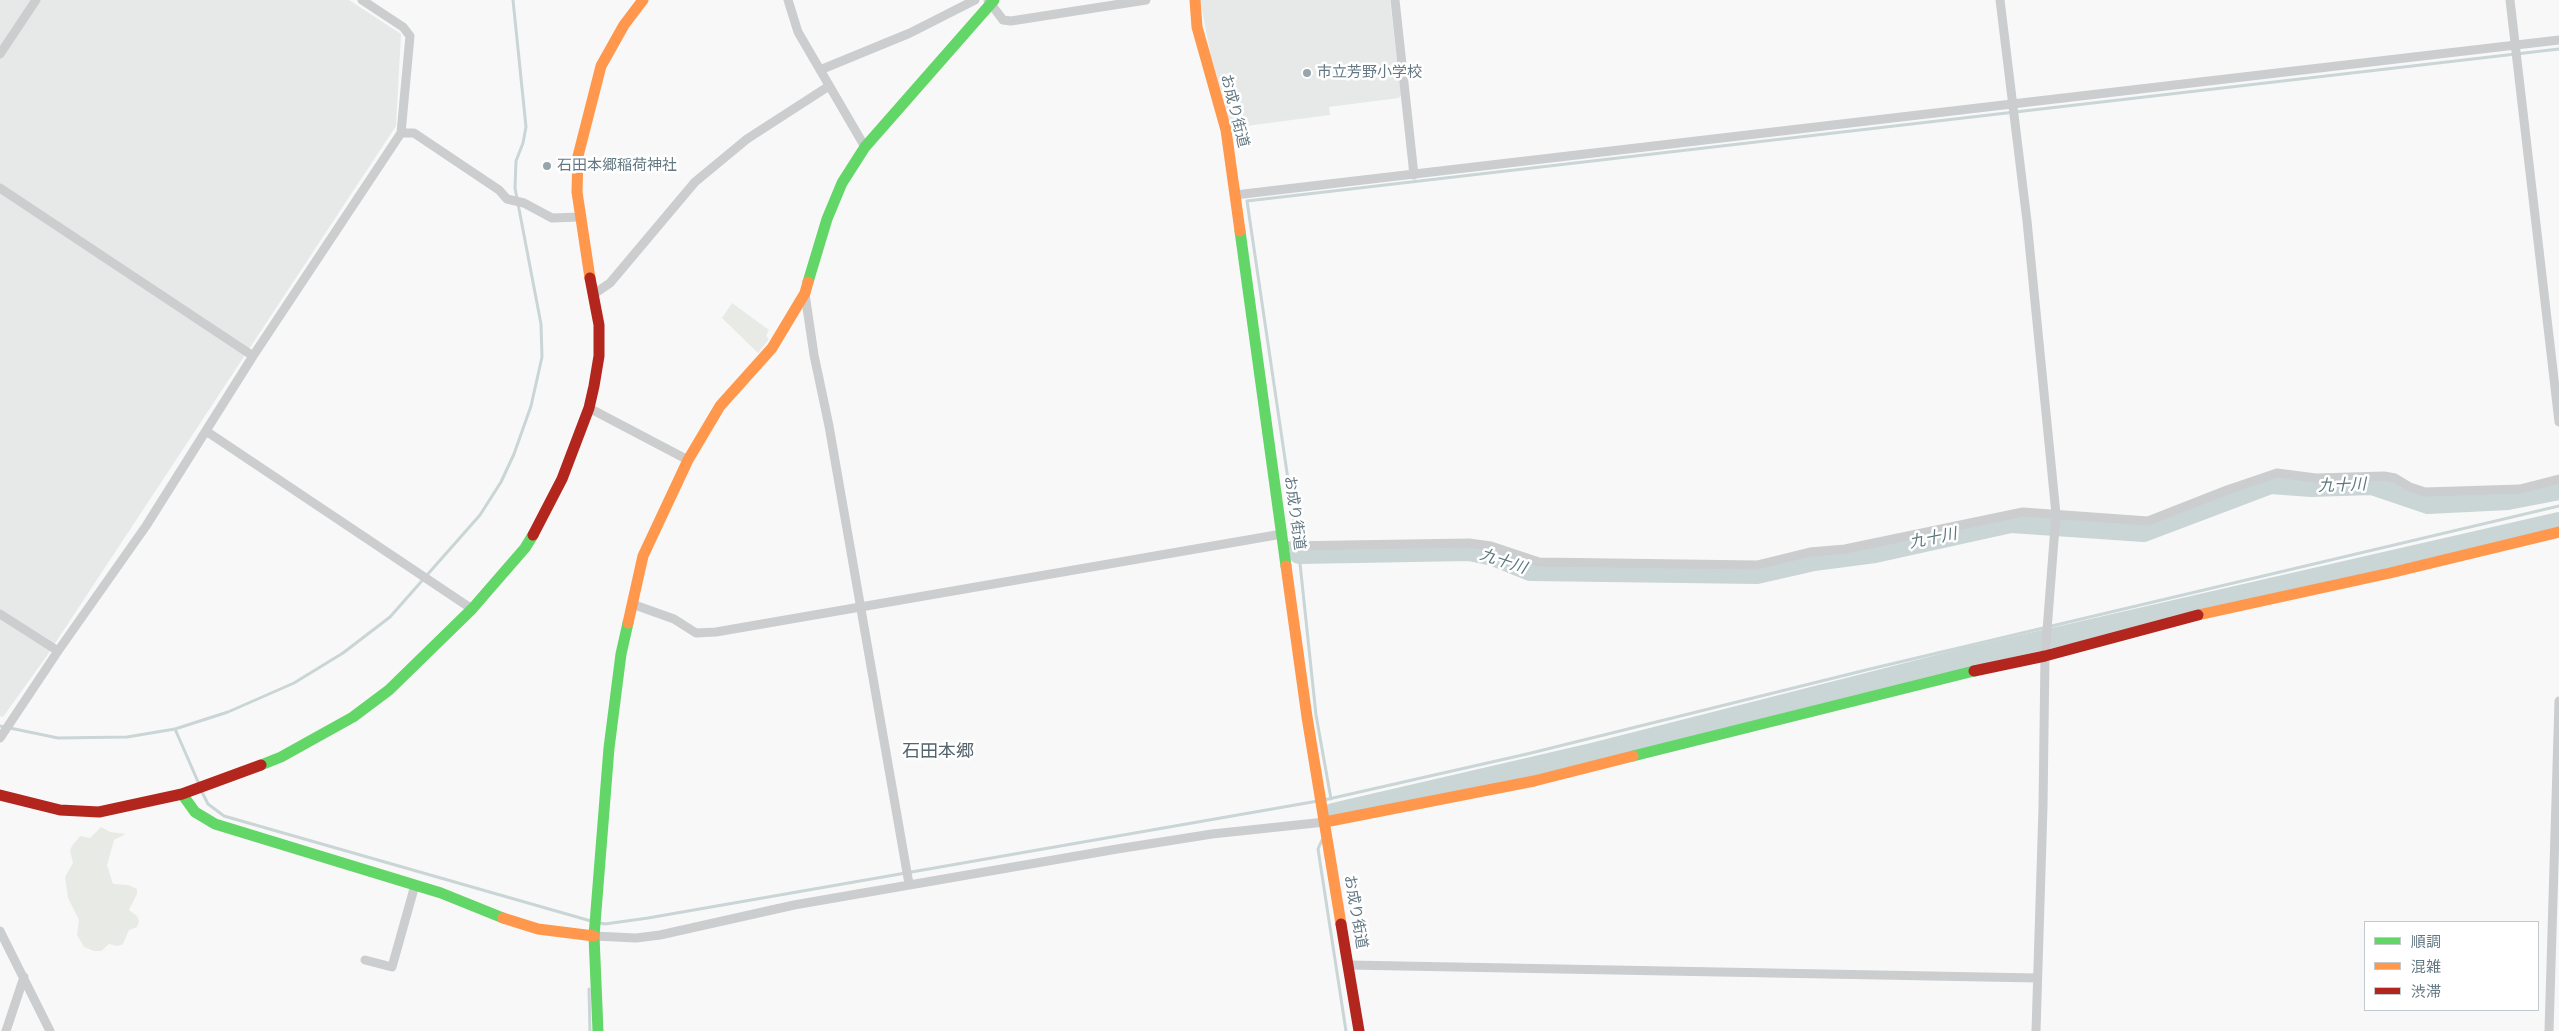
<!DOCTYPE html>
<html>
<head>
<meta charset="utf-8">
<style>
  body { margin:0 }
  #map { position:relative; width:2559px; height:1031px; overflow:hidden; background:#f8f8f8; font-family:"DejaVu Sans","Noto Sans JP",sans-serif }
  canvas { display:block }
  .legend { position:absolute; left:2364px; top:921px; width:175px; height:90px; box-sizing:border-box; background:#fff; border:1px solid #c1c9cd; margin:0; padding:6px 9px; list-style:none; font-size:15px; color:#637883 }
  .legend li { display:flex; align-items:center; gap:10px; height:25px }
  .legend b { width:25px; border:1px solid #c1c9cd }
</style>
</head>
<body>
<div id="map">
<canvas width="2559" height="1031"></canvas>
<ul class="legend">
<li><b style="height:6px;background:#63d668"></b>順調</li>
<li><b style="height:6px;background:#ff974d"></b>混雑</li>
<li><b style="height:6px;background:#b3261e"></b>渋滞</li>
</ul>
</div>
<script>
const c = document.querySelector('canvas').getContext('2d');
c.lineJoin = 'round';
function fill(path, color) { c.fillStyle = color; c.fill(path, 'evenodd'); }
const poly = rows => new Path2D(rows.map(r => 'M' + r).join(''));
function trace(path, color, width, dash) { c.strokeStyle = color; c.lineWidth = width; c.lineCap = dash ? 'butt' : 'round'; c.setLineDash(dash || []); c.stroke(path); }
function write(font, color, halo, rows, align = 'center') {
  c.font = font + ' "DejaVu Sans","Noto Sans JP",sans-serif'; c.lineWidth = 5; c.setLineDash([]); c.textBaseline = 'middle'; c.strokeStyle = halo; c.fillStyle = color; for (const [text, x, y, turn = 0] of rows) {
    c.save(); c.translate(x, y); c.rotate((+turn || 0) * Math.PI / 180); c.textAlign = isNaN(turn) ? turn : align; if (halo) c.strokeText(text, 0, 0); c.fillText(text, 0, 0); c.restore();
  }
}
fill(poly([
  [0,0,349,0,401,34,396,126,46,657,3,717,0,716],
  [1200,0,1390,0,1401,95,1399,98,1329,107,1330,115,1231,128,1210,52]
]), '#e7e9e9');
fill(poly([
  [732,303,769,330,766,336,769,339,758,353,722,318],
  [101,827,110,832,126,834,114,840,107,865,113,884,128,885,137,889,137,894,129,910,137,916,139,921,137,927,129,930,123,944,118,946,109,944,101,951,94,951,84,947,77,935,79,920,68,898,65,877,73,863,70,850,72,846,80,836,90,838]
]), '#e8eae5');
trace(poly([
  [0,726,58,738,127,737,175,729,228,712,294,683,343,653,390,617,480,515,501,482,514,454,531,406,542,357,541,324,515,188,516,161,523,143,526,127,513,0],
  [175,729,199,784],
  [202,792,208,804,224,816,591,921],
  [1331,799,1316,715,1299,554,1247,201,2559,49],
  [1324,800,1527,754,1870,669,2559,506],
  [1322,840,1318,849,1346,1031],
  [600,923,605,924,648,918,1318,801],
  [589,989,590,1031]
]), '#cad5d6', 3);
trace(poly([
  [1299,554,1469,551,1493,556,1530,571,1757,574,1814,561,1875,553,2011,523,2144,532,2271,484,2311,487,2372,485,2428,504,2508,500,2559,490],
  [1333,813,1592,753,1969,657,2559,522]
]), '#cad5d6', 20);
trace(poly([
  [788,0,798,32,865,147],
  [988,0,1003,20,1011,21,1146,0],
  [1395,0,1414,175],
  [2000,0,2027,221,2056,514,2045,656,2043,807,2036,1031],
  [2510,0,2559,422],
  [0,54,36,0],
  [820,70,910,33,975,0],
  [401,133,414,133,499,190,507,199,524,203,552,218,580,217],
  [0,188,253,356],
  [1235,195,2559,40],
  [594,294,610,283,695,182,747,139,829,86],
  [805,294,814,355,829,426,909,884],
  [589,408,688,460],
  [206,431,472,609],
  [1284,546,1469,543,1491,546,1539,562,1757,565,1810,552,1845,549,2023,512,2148,521,2227,490,2277,473,2316,478,2384,476,2395,478,2410,487,2425,492,2520,489,2559,479],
  [632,604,674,619,696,633,716,632,1282,534],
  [0,614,58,651],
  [0,738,58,651,146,526,253,356,401,133,410,36,403,27,362,0],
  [0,931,50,1031],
  [594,936,636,938,660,935,794,905,1117,849,1212,834,1325,822],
  [365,960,392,967,415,885],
  [1349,965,2037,978],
  [6,1031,24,977],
  [2549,1031,2559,701]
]), '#cbcdce', 9);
trace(poly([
  [1240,231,1286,566],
  [808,282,827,219,842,183,865,147,994,0],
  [1633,756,1974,671],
  [261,765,281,757,353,717,389,690,472,609,525,548,533,535],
  [182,794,195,812,215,824,441,893,503,918],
  [598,1031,594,936,609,748,621,654,628,623]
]), '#63d668', 11);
trace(poly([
  [1195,0,1197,27,1226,130,1240,231],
  [590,278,577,192,578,156,601,66,624,25,643,0],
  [1286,566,1307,717,1341,924],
  [2198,615,2390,573,2559,532],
  [628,623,643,556,688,460,720,406,772,348,805,293,808,282],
  [1325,822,1534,781,1633,756],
  [503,918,538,929,594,936]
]), '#ff974d', 11);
trace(poly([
  [533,535,562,479,589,408,594,386,599,356,599,325,590,278],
  [1974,671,2045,656,2198,615],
  [0,795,60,810,99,812,182,794,261,765],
  [1341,924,1359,1031]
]), '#b3261e', 11);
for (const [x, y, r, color] of [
  [1307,73,5,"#97a5ac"],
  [547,166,5,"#97a5ac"]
]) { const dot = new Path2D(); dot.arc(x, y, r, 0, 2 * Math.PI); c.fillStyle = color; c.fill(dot); trace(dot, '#fff', 2); }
write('15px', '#637883', '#fff', [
  ["市立芳野小学校",1317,73],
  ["石田本郷稲荷神社",557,166]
], 'left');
write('15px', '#637883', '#fff', [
  ["お成り街道",1234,111,76],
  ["お成り街道",1294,513,82],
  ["お成り街道",1355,912,80]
]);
write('italic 16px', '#5e777c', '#fff', [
  ["九十川",2342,486,-2],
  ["九十川",1933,539,-11],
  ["九十川",1503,562,18]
]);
write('18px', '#55656e', '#fff', [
  ["石田本郷",938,752]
]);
</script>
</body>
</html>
